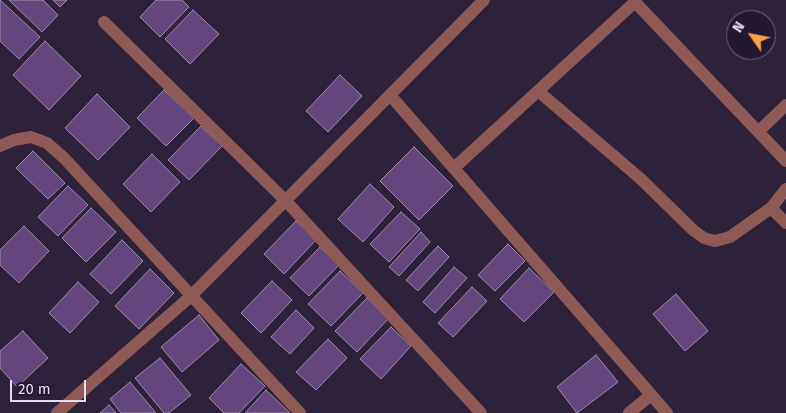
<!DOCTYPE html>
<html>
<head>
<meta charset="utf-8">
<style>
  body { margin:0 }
  #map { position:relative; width:786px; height:413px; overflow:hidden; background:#2e223a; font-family:"Fira Sans",sans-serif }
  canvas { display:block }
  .north { position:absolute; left:726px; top:10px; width:50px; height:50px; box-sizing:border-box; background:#241830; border:1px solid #71677c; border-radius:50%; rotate:303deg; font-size:14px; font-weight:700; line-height:20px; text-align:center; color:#e4dded }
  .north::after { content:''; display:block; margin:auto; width:18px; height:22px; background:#f5a345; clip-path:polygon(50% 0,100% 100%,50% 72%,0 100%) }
  .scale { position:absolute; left:10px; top:380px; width:76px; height:22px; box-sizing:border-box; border:2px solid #e4dded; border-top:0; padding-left:6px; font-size:15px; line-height:18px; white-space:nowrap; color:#e4dded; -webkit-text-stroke:4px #241830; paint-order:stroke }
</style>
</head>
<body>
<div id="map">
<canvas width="786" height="413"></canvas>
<div class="north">N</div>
<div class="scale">20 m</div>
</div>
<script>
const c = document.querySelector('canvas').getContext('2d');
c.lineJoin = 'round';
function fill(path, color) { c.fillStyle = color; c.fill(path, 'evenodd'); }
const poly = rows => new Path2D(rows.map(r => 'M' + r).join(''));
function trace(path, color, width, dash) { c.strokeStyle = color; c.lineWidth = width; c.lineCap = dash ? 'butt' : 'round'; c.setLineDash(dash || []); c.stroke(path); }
const building = poly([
  [0,0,40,37,19,59,0,41,0,0],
  [9,0,43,0,58,15,42,32,9,0],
  [53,0,67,0,60,7,53,0],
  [156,0,182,0,189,7,160,37,140,17,156,0],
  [193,10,219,34,190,64,165,39,193,10],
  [45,41,81,76,49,110,13,75,45,41],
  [340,75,362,96,328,132,306,111,340,75],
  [164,90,194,118,166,146,137,118,164,90],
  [97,94,130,127,98,160,65,128,97,94],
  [201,126,222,146,189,180,168,160,201,126],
  [414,147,453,186,419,220,380,181,414,147],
  [33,151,65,183,48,199,16,168,33,151],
  [152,154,180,182,151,212,123,184,152,154],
  [370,184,394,207,363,242,338,219,370,184],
  [68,186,88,205,58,236,38,217,68,186],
  [91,208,116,232,86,262,62,238,91,208],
  [401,212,420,229,389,262,370,244,401,212],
  [296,221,316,240,284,274,264,254,296,221],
  [24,226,49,251,19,283,0,265,0,250,24,226],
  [421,232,430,242,399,276,389,267,421,232],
  [122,240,143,261,111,294,90,274,122,240],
  [508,244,525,261,495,291,478,275,508,244],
  [438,246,449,257,418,291,406,280,438,246],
  [320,247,339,265,309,296,290,278,320,247],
  [454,267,467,278,435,313,423,302,454,267],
  [529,268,554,292,524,322,500,299,529,268],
  [150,269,174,293,139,329,115,306,150,269],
  [340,271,363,293,331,326,308,304,340,271],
  [272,281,292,300,261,333,241,313,272,281],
  [78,282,99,302,70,333,49,313,78,282],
  [472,287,487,301,453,337,438,323,472,287],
  [676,294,708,331,685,351,653,314,676,294],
  [367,298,389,318,357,352,335,331,367,298],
  [296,310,314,328,290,354,271,337,296,310],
  [199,315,219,340,182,372,161,347,199,315],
  [391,327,411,346,381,379,360,359,391,327],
  [23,331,48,358,17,387,0,368,0,351,23,331],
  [328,339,347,358,316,390,296,372,328,339],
  [596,355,618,382,577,413,557,387,596,355],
  [160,358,191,395,169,413,164,413,135,378,160,358],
  [241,364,265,386,239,413,224,413,209,398,241,364],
  [130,382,156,413,121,413,110,399,130,382],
  [266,390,289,412,288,413,245,413,266,390],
  [109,405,116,413,100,413,109,405]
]);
fill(building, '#64467f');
trace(building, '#9b8caa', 1);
trace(poly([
  [104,22,285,200,481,413],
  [538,91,642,180,693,230,704,238,715,241,730,237,771,208],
  [390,95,667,413],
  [759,131,786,105],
  [0,146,14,140,31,137,47,143,64,158,300,413],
  [454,168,635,2,786,161],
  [786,189,771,208,786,223],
  [57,413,190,297,484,0],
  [629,413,651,395]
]), '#8f5a55', 12);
</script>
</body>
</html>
